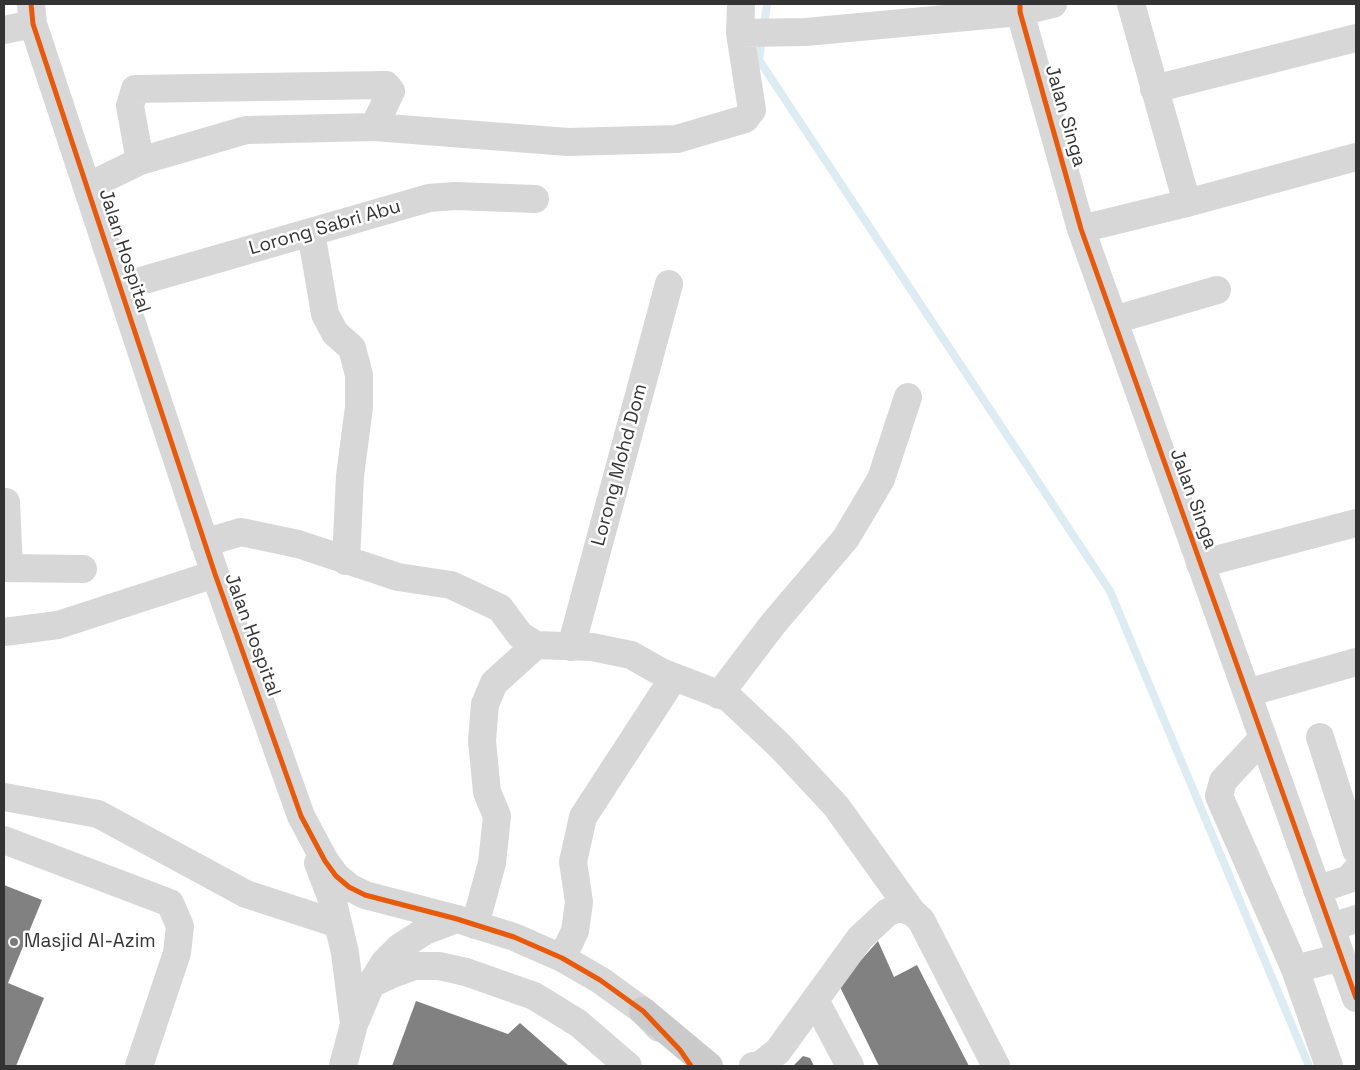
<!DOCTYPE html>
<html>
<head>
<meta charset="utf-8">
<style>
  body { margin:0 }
  #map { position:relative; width:1360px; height:1070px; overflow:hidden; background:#fff; font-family:"Space Grotesk",sans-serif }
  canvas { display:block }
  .frame { position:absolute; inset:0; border:5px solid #333; pointer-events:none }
</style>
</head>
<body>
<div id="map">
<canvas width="1360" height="1070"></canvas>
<div class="frame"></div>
</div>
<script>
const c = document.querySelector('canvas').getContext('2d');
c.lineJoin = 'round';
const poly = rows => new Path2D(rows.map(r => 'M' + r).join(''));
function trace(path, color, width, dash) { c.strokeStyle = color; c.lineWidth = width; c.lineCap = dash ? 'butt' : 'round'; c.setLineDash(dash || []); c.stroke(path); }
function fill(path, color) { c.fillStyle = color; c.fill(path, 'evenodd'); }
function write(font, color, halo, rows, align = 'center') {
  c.font = font + ' "Space Grotesk",sans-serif'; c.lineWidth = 5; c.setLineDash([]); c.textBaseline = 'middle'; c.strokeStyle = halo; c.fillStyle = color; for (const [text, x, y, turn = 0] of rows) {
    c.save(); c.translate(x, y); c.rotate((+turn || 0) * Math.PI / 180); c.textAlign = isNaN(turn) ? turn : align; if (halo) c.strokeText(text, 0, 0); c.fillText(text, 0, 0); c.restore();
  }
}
trace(poly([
  [767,4,759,60,1110,591,1309,1066]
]), '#ddebf3', 8);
fill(poly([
  [4,885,42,900,8,983,44,998,16,1066,4,1066],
  [878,941,894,977,917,965,969,1066,879,1066,839,985],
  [416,1001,508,1034,520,1023,569,1066,392,1066],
  [803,1056,810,1058,814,1066,793,1066]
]), '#818181');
trace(poly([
  [31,4,33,24,215,574,301,816,325,861,336,876,349,887,365,895,457,919,514,937,562,958,600,980,643,1011,659,1028],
  [1020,4,1020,12,1081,229,1356,998],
  [1131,4,1187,203],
  [4,30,33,24],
  [740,33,741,4],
  [1154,89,1356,38],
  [140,161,130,106,135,89,386,85,391,91,374,127],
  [87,187,140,161,246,130,374,127,568,142,677,139,745,119,752,110,740,33,806,32,1020,12,1053,4],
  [1081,229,1187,203,1356,157],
  [311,232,325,314,335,333,352,348,359,375,359,407,350,476,346,561],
  [120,287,429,198,455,196,535,199],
  [1114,320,1217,290],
  [6,502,9,568],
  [204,543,241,532,298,544,398,577,451,585,500,608,520,635,536,645,592,647,631,655,661,672,729,698,780,746,836,806,912,912],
  [1200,564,1356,523],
  [4,568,83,569],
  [4,632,58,625,215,574],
  [571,647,669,284],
  [1247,693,1356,662],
  [719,695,773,624,846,538,881,479,908,397],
  [1320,737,1356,850],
  [1263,738,1223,781,1219,796,1295,969,1329,1066],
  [4,797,98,814,246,894,338,924],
  [4,840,170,903,180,926,177,953,139,1066],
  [318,863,333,902,345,953,354,1024],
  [1317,890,1349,879,1356,871],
  [475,925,492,863,497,816,487,792,482,741,485,704,494,683,536,645],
  [1331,927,1356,919],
  [562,958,575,931,579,902,573,862,583,817,674,677],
  [1295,969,1341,957],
  [371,984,392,974,414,966,439,966,466,972,534,996,578,1023,628,1066],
  [815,1000,850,1066],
  [343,1066,354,1024,371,984,384,963,400,947,425,931,457,919],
  [753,1066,759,1066,778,1051,860,938,888,912,900,908,912,912,921,920,996,1066]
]), '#d7d7d7', 28);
trace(poly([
  [643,1011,709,1066]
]), '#cacaca', 28);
trace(poly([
  [31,4,33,24,215,574,301,816,325,861,336,876,349,887,365,895,457,919,514,937,562,958,600,980,643,1011,680,1050,691,1066],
  [1020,4,1020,12,1081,229,1356,998]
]), '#e8590c', 5);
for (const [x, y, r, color] of [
  [14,942,5,"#7a7a7a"]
]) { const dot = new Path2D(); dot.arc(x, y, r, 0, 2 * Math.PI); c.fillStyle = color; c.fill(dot); trace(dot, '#fff', 2); }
write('19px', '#333', '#fff', [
  ["Jalan Singa",1065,116,74],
  ["Lorong Sabri Abu",325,228,-16],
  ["Jalan Hospital",124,251,72],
  ["Lorong Mohd Dom",620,465,-75],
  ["Jalan Singa",1193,499,70],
  ["Jalan Hospital",252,635,70]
]);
write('19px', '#333', '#fff', [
  ["Masjid Al-Azim",24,942]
], 'left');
</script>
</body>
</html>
